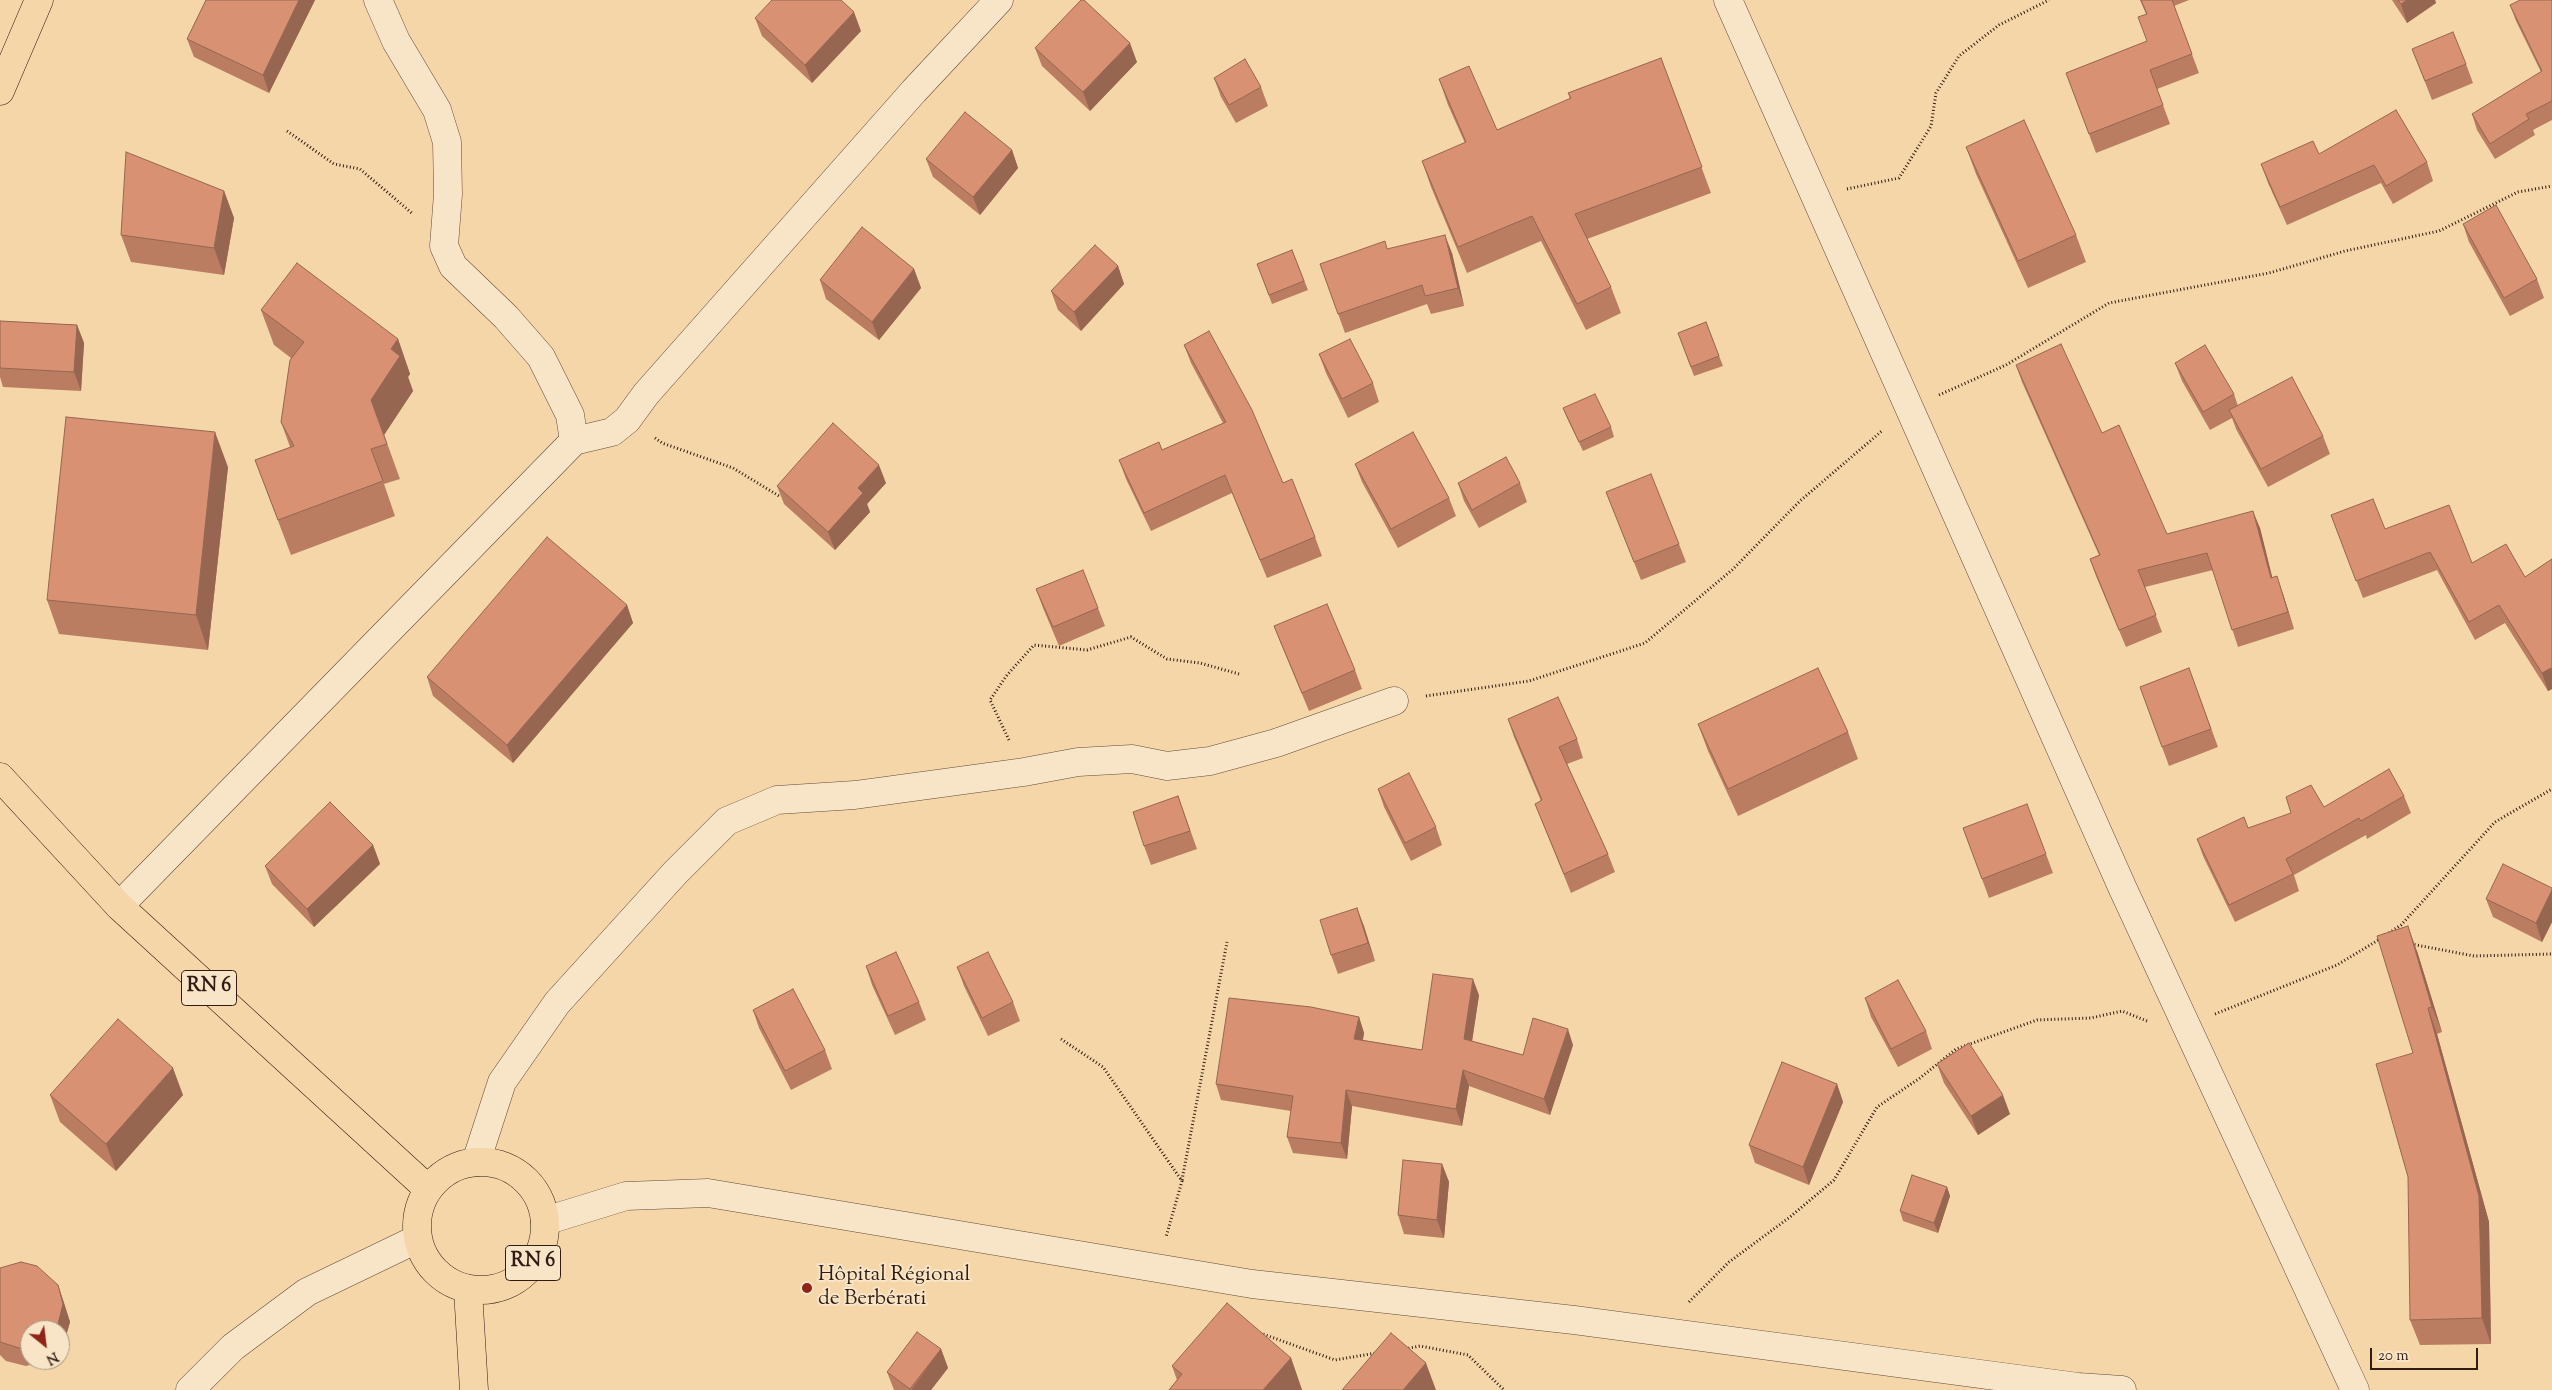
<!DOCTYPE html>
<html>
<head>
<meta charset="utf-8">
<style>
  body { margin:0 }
  #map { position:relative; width:2552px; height:1390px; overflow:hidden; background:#f5d6a9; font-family:"Sorts Mill Goudy",serif }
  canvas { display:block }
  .north { position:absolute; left:20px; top:1320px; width:50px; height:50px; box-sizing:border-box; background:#f8e4c7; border:1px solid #a8947f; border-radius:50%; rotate:151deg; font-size:14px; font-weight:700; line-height:20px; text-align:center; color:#301c12 }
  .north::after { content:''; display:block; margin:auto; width:18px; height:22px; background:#8f2418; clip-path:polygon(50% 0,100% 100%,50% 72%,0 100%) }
  .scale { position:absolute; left:2370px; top:1348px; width:108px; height:22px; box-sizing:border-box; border:2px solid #301c12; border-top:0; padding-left:6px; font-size:15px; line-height:18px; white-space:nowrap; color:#301c12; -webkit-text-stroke:4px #f8e4c7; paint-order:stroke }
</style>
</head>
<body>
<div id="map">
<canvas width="2552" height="1390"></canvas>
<div class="north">N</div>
<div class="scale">20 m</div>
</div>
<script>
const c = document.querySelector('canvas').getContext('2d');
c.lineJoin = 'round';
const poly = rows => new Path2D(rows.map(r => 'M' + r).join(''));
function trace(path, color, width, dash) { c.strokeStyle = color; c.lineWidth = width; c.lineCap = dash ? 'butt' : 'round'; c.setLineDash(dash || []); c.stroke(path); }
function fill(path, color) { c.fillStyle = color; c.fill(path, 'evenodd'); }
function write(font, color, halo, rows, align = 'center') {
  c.font = font + ' "Sorts Mill Goudy",serif'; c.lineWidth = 4; c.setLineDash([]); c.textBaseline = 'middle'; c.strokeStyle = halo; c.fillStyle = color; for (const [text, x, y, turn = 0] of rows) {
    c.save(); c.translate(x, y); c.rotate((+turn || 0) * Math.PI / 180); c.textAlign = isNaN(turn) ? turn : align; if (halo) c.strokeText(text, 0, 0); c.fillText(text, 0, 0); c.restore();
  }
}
const minor = poly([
  [378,0,396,41,437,110,447,142,448,194,444,246,453,266,506,317,541,357,570,415,574,441],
  [1728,0,2123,889,2355,1390],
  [119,906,574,441,612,432,627,420,646,394,914,91,999,0],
  [476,1162,502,1082,557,1003,675,873,727,821,777,800,855,795,1024,772,1078,762,1132,759,1167,766,1210,761,1276,743,1394,701],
  [545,1221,626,1196,708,1193,1252,1284,1574,1320,2078,1387,2122,1390],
  [190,1390,233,1347,307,1292,417,1239]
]);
const major = poly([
  [0,91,39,0],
  [0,777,119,906,428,1189],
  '417 1226a64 64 0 1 1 128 0a64 64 0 1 1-128 0Z',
  [468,1290,474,1390]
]);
trace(minor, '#614a38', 29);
trace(major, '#301c12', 29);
trace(poly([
  [287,131,334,164,360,169,413,214],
  [1847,189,1899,178,1931,126,1936,93,1959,56,1999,25,2049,0],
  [1939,395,2006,365,2109,303,2269,273,2345,251,2439,231,2518,192,2552,186],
  [655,438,662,443,733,468,779,496],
  [1426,696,1529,681,1645,643,1732,570,1800,501,1883,430],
  [1009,740,990,700,1007,675,1034,645,1087,650,1131,637,1167,659,1200,663,1239,674],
  [2389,933,2401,925,2495,822,2552,789],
  [2411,944,2474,956,2552,954],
  [2215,1014,2337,965,2380,939],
  [1061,1039,1103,1067,1182,1181,1166,1237],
  [1182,1180,1227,942],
  [1689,1302,1729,1262,1790,1217,1834,1180,1877,1107,1920,1078,1956,1049,2037,1020,2091,1018,2122,1011,2147,1021],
  [1260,1333,1335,1360,1376,1353],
  [1405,1349,1420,1346,1468,1355,1504,1390]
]), '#301c12', 3, [1, 2.5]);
trace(minor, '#f8e4c7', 28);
trace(major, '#f5d6a9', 28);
fill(poly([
  [206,0,315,0,269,93,194,57,187,39],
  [2140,0,2189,0,2174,6,2199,73,2157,89,2170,124,2096,153,2066,73,2147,41,2146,14],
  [2392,0,2435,0,2436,3,2407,23],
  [2552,0,2552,120,2533,130,2535,135,2495,159,2477,130,2472,114,2541,72,2516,21,2510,5],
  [755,18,861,31,812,83,762,36],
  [1035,48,1137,62,1090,111,1042,66],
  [2412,49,2466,64,2473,83,2432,100],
  [1661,58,1711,193,1587,239,1611,287,1621,313,1586,330,1541,241,1467,273,1431,187,1422,161,1465,143,1448,105,1439,79,1497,130,1570,99,1568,93],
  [1214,78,1261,87,1268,106,1236,123,1221,97],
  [1966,147,2076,235,2086,262,2028,288,1976,174],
  [1012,150,1018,168,980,215,933,177,926,159],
  [2319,154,2427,162,2433,181,2393,204,2381,183,2287,225,2268,183,2261,164],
  [224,191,234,218,224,275,131,262,121,235],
  [2463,224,2537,279,2544,298,2510,316,2469,242],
  [1388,249,1452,253,1464,306,1431,314,1427,304,1345,333,1320,264],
  [1292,250,1308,290,1272,304,1257,264],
  [1118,266,1124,284,1081,331,1058,310,1051,291],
  [914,269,921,288,879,340,826,299,820,280],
  [261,310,398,339,410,374,408,377,413,391,384,435,400,479,384,484,395,516,291,555,255,460,290,447,281,422,291,358,274,345],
  [0,321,77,325,84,343,81,391,3,387,0,377],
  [1706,322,1723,366,1694,376,1678,333],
  [1184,345,1283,483,1315,537,1322,556,1267,578,1232,493,1151,531,1126,479,1119,460,1162,450,1223,423,1191,363],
  [1319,354,1373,383,1379,402,1348,418,1326,373],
  [2175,363,2234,394,2238,406,2323,436,2330,454,2268,487,2236,429,2232,418,2210,430,2182,381],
  [2016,365,2102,433,2167,534,2260,528,2272,578,2283,594,2294,629,2238,647,2213,570,2145,587,2162,632,2126,647,2096,576,2090,559,2099,555,2022,382],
  [1563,408,1611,427,1614,437,1583,451,1567,418],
  [1355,464,1449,498,1456,516,1398,548,1362,482],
  [228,467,208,650,59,634,47,600],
  [886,483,867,504,870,512,835,550,784,504,777,486],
  [1458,483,1520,483,1527,502,1479,528,1464,501],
  [1606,492,1679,544,1686,562,1641,580],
  [2331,515,2385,529,2472,563,2525,577,2552,559,2552,689,2548,691,2505,623,2475,640,2437,570,2363,598],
  [1036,589,1098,608,1105,626,1059,646,1043,608],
  [627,605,633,623,513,763,433,696,427,677],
  [1274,626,1355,670,1362,689,1309,711,1281,644],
  [2189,668,2218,747,2169,766,2140,687],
  [1508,719,1577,739,1583,758,1567,764,1608,854,1615,872,1571,893,1535,804,1541,801,1514,737],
  [1698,724,1848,732,1858,759,1738,816,1708,751],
  [1378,789,1436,827,1442,845,1411,861,1384,807],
  [1178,796,1197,849,1151,865,1144,846],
  [2404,796,2411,813,2367,839,2366,835,2294,875,2299,891,2235,922,2203,856,2197,839,2248,828,2324,807],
  [1963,828,2046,854,2053,873,1989,898],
  [373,845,380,864,314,927,272,884,265,866],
  [2552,888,2552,922,2542,942,2493,917,2486,899],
  [1357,908,1375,961,1338,974,1331,955],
  [2417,951,2442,1032,2437,1034,2489,1222,2491,1344,2420,1345,2410,1320,2413,1053],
  [866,966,919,1002,926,1020,895,1035,872,985],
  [957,967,1013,1002,1020,1021,988,1036,964,986],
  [1479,995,1472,1041,1523,1055,1573,1045,1550,1115,1469,1086,1462,1126,1352,1106,1347,1159,1293,1153,1287,1137,1291,1111,1221,1100,1216,1084,1359,1017,1364,1033,1363,1040,1422,1050],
  [1865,998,1926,1031,1932,1049,1898,1067,1871,1017],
  [753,1010,825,1050,832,1069,791,1090,759,1028],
  [1937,1064,2010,1114,1978,1135,1944,1083],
  [1837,1084,1843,1102,1809,1185,1755,1163,1749,1145],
  [50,1095,183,1095,116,1171,60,1122],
  [1442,1164,1449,1182,1444,1238,1404,1234,1398,1215],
  [1947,1187,1950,1196,1938,1233,1903,1221,1900,1211],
  [0,1268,58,1285,64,1303,70,1322,64,1343,60,1347,60,1330,30,1330,30,1360,47,1360,45,1361,26,1366,6,1361,0,1355],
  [941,1349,948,1368,931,1390,894,1390,887,1372],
  [1291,1358,1302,1390,1169,1390,1177,1380,1172,1366]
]), '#ba7d62');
fill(poly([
  [299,0,315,0,269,93,263,75],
  [2407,0,2435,0,2436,3,2407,23,2401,4],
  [854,12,861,31,812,83,805,65],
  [1130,43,1137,62,1090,111,1083,92],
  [1012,150,1018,168,980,215,973,197],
  [224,191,234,218,224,275,214,248],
  [1445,235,1452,253,1464,306,1458,288],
  [1118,266,1124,284,1081,331,1074,312],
  [914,269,921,288,879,340,872,322],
  [77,325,84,343,81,391,74,372],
  [398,339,410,374,408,377,413,391,384,435,400,479,371,400,391,349],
  [215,432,228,467,208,650,196,615],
  [879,465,886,483,867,504,870,512,835,550,828,532,858,488],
  [2253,511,2260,528,2277,596,2271,578],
  [2277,576,2283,594,2294,629,2288,612],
  [627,605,633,623,513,763,507,745],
  [2551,668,2552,671,2552,689,2548,691,2542,673],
  [373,845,380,864,314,927,307,909],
  [2552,890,2552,922,2542,942,2536,923],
  [1357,908,1364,926,1375,961,1368,943],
  [2408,926,2417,951,2442,1032,2432,1007],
  [1473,979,1479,995,1470,1055,1464,1039],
  [2428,1008,2437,1034,2489,1222,2491,1344,2482,1318],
  [1359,1017,1364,1033,1360,1055,1354,1039],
  [1568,1029,1573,1045,1550,1115,1544,1099],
  [173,1068,183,1095,116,1171,106,1144],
  [1463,1070,1469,1086,1462,1126,1456,1109],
  [1837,1084,1843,1102,1809,1185,1803,1167],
  [1346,1090,1352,1106,1347,1159,1341,1143],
  [2003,1095,2010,1114,1978,1135,1971,1116],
  [1442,1164,1449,1182,1444,1238,1437,1220],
  [1947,1187,1950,1196,1938,1233,1934,1223],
  [58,1285,64,1303,70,1322,64,1343,60,1347,60,1330,52,1330],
  [941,1349,948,1368,931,1390,911,1390],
  [1291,1358,1302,1390,1263,1390],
  [1426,1363,1436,1390,1403,1390]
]), '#976650');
const building = poly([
  [206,0,299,0,263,75,187,39,206,0],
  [772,0,841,0,854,12,805,65,755,18,772,0],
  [1081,0,1084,0,1130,43,1083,92,1035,48,1081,0],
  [2141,0,2172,0,2192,54,2150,70,2163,105,2089,134,2066,73,2147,41,2138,17,2147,14,2141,0],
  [2398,0,2407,0,2401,4,2398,0],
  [2520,0,2552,0,2552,101,2526,114,2529,119,2490,144,2472,114,2542,71,2510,5,2520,0],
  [2453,32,2466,64,2425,81,2412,49,2453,32],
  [1661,58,1702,167,1575,214,1611,287,1577,304,1532,216,1458,247,1422,161,1466,142,1439,79,1469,66,1497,130,1571,98,1568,93,1661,58],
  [1245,59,1261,87,1229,105,1214,78,1245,59],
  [2396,110,2427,162,2386,186,2374,165,2280,207,2261,164,2313,141,2319,154,2396,110],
  [965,112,1012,150,973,197,926,159,965,112],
  [2024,120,2076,235,2018,261,1966,147,2024,120],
  [126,152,224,191,214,248,121,235,126,152],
  [2496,205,2537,279,2504,298,2463,224,2496,205],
  [862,227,914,269,872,322,820,280,862,227],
  [1445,235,1458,288,1425,296,1422,285,1338,314,1320,264,1385,241,1387,249,1445,235],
  [1095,245,1118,266,1074,312,1051,291,1095,245],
  [1292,250,1304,281,1269,295,1257,264,1292,250],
  [297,263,398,339,391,349,400,356,371,400,387,444,371,449,383,481,278,520,255,460,294,446,281,422,290,360,304,342,261,310,297,263],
  [0,321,77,325,74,372,0,368,0,321],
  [1706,322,1719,356,1691,367,1678,333,1706,322],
  [1209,331,1252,410,1283,483,1292,479,1315,537,1260,560,1225,475,1144,513,1119,460,1159,442,1162,450,1226,422,1184,345,1209,331],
  [1350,339,1373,383,1342,399,1319,354,1350,339],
  [2061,344,2102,433,2119,425,2167,534,2253,511,2271,578,2277,576,2288,612,2232,630,2207,553,2138,570,2156,615,2119,630,2090,559,2100,555,2016,365,2061,344],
  [2205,345,2234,394,2203,412,2175,363,2205,345],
  [2292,377,2323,436,2261,469,2229,410,2292,377],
  [1595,394,1611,427,1579,442,1563,408,1595,394],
  [66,417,215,432,196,615,47,600,66,417],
  [833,423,879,465,858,488,863,493,828,532,777,486,833,423],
  [1413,432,1449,498,1391,529,1355,464,1413,432],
  [1506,457,1520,483,1472,510,1458,483,1506,457],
  [1651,474,1679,544,1634,562,1606,492,1651,474],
  [2373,499,2385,529,2449,505,2472,563,2506,544,2525,577,2552,559,2552,670,2551,668,2542,673,2499,605,2469,622,2430,552,2356,581,2331,515,2373,499],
  [547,537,627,605,507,745,427,677,547,537],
  [1083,570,1098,608,1053,627,1036,589,1083,570],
  [1327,604,1355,670,1302,693,1274,626,1327,604],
  [1818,668,1848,732,1728,789,1698,724,1818,668],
  [2189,668,2211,729,2162,747,2140,687,2189,668],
  [1558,697,1577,739,1559,747,1608,854,1564,874,1535,804,1542,800,1508,719,1558,697],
  [2389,769,2404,796,2361,821,2359,818,2286,859,2293,874,2229,905,2197,839,2244,817,2248,828,2291,813,2286,797,2311,785,2324,807,2389,769],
  [1409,773,1436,827,1405,843,1378,789,1409,773],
  [1178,796,1190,831,1144,846,1133,812,1178,796],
  [330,802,373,845,307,909,265,866,330,802],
  [2027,804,2046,854,1982,879,1963,828,2027,804],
  [2503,864,2552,888,2552,890,2536,923,2486,899,2503,864],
  [1357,908,1368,943,1331,955,1320,920,1357,908],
  [2408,926,2432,1007,2428,1008,2479,1196,2482,1318,2410,1320,2408,1177,2376,1064,2413,1053,2377,936,2408,926],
  [896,952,919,1002,888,1016,866,966,896,952],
  [988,952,1013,1002,982,1018,957,967,988,952],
  [1433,974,1473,979,1464,1039,1523,1055,1533,1018,1568,1029,1544,1099,1463,1070,1456,1109,1346,1090,1341,1143,1287,1137,1293,1096,1216,1084,1229,998,1311,1007,1359,1017,1354,1039,1422,1050,1433,974],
  [1898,980,1926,1031,1891,1049,1865,998,1898,980],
  [793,989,825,1050,785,1071,753,1010,793,989],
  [118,1019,173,1068,106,1144,50,1095,118,1019],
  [1969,1043,2003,1095,1971,1116,1937,1064,1969,1043],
  [1782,1062,1837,1084,1803,1167,1749,1145,1782,1062],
  [1403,1160,1442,1164,1437,1220,1398,1215,1403,1160],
  [1912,1175,1947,1187,1934,1223,1900,1211,1912,1175],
  [21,1262,37,1266,58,1285,63,1304,58,1324,52,1330,30,1330,30,1345,19,1348,0,1342,0,1268,21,1262],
  [1227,1303,1291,1358,1263,1390,1169,1390,1182,1374,1172,1366,1227,1303],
  [917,1332,941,1349,910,1389,887,1372,917,1332],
  [1391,1333,1426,1363,1403,1390,1342,1390,1391,1333]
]);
fill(building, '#d89172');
trace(building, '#976650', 1);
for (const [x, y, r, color] of [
  [807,1288,6,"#8f2418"]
]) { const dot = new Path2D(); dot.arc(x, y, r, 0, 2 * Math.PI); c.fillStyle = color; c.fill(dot); trace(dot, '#f8e4c7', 2); }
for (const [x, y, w] of [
  [209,988,55],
  [533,1263,55]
]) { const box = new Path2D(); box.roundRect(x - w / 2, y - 17.5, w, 35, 4); c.fillStyle = '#f8e4c7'; c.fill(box); trace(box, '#301c12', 1); }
write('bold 20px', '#301c12', null, [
  ["RN 6",209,988],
  ["RN 6",533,1263]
]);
write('21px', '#301c12', '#f8e4c7', [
  ["Hôpital Régional",818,1276],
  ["de Berbérati",818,1300]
], 'left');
</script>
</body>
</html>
